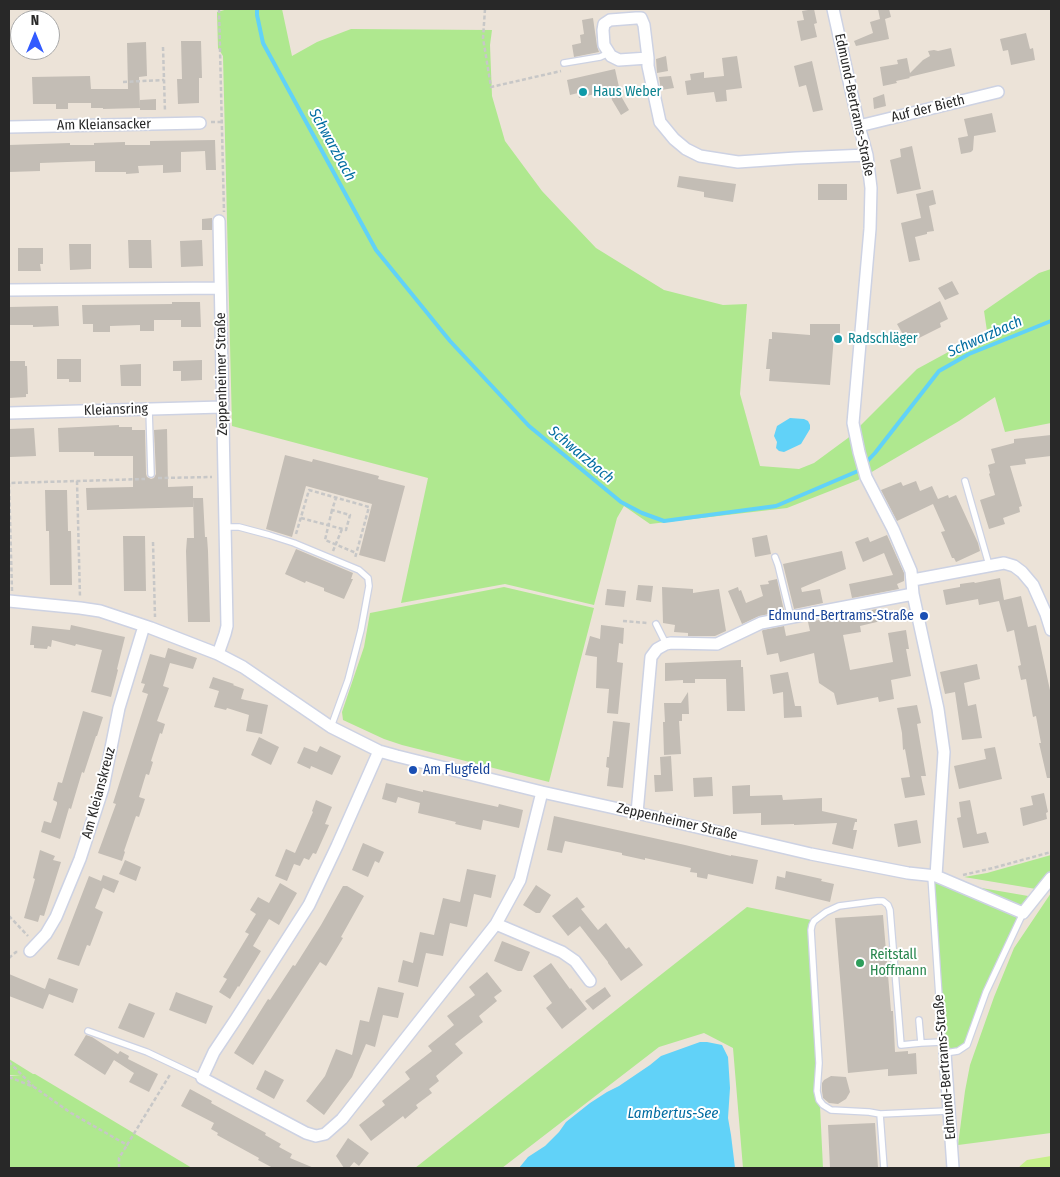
<!DOCTYPE html>
<html>
<head>
<meta charset="utf-8">
<style>
  body { margin:0 }
  #map { position:relative; width:1060px; height:1177px; overflow:hidden; background:#ece3d8; font-family:"Fira Sans Condensed",sans-serif }
  canvas { display:block }
  .frame { position:absolute; inset:0; border:10px solid #282828; pointer-events:none }
  .north { position:absolute; left:10px; top:10px; width:50px; height:50px; box-sizing:border-box; background:#fff; border:1px solid #a9a9a9; border-radius:50%; rotate:0deg; font-size:14px; font-weight:700; line-height:20px; text-align:center; color:#282828 }
  .north::after { content:''; display:block; margin:auto; width:18px; height:22px; background:#325bff; clip-path:polygon(50% 0,100% 100%,50% 72%,0 100%) }
</style>
</head>
<body>
<div id="map">
<canvas width="1060" height="1177"></canvas>
<div class="frame"></div>
<div class="north">N</div>
</div>
<script>
const c = document.querySelector('canvas').getContext('2d');
c.lineJoin = 'round';
function fill(path, color) { c.fillStyle = color; c.fill(path, 'evenodd'); }
const poly = rows => new Path2D(rows.map(r => 'M' + r).join(''));
function trace(path, color, width, dash) { c.strokeStyle = color; c.lineWidth = width; c.lineCap = dash ? 'butt' : 'round'; c.setLineDash(dash || []); c.stroke(path); }
function write(font, color, halo, rows, align = 'center') {
  c.font = font + ' "Fira Sans Condensed",sans-serif'; c.lineWidth = 4; c.setLineDash([]); c.textBaseline = 'middle'; c.strokeStyle = halo; c.fillStyle = color; for (const [text, x, y, turn = 0] of rows) {
    c.save(); c.translate(x, y); c.rotate((+turn || 0) * Math.PI / 180); c.textAlign = isNaN(turn) ? turn : align; if (halo) c.strokeText(text, 0, 0); c.fillText(text, 0, 0); c.restore();
  }
}
fill(poly([
  [228,9,282,9,292,56,317,42,351,29,492,30,490,45,492,96,505,141,542,191,596,248,664,290,723,305,747,304,740,394,760,466,799,469,814,463,848,438,917,369,987,331,984,311,1039,273,1051,269,1051,423,1005,432,995,397,959,421,858,480,787,508,650,524,624,506,617,518,594,605,505,584,401,603,428,478,232,426,223,56,218,48,217,12],
  [504,587,594,608,549,782,402,745,384,739,343,720,342,712,364,647,370,613],
  [1051,855,1051,876,1042,890,964,877,987,873],
  [935,880,1034,897,1013,931,997,961,980,1000,966,1040,964,1045,956,1048,951,1048,947,1047,944,1042,935,893],
  [1051,893,1051,1133,958,1145,965,1091,970,1065,994,997,1014,948],
  [747,907,811,920,823,1168,743,1168,733,1048,704,1033,659,1047,502,1168,415,1168],
  [9,1059,33,1074,35,1074,192,1168,9,1168,9,1076,21,1075,9,1075]
]), '#afe88f');
fill(poly([
  [1051,1156,1051,1168,1019,1168,1020,1166,1027,1160]
]), '#c6f08a');
fill(poly([
  [790,418,804,419,808,421,810,425,810,429,801,444,784,452,779,451,776,448,777,442,774,436,777,426],
  [700,1042,707,1042,722,1045,728,1057,730,1088,728,1118,731,1135,735,1168,519,1168,528,1157,545,1146,559,1132,566,1122,590,1103,607,1092,619,1086,650,1065,661,1056]
]), '#61d2f8');
trace(poly([
  [257,9,257,15,263,43,376,250,450,341,529,426,621,502,642,513,664,521,776,506,858,471,875,453,939,371,969,354,1051,321]
]), '#61d2f8', 4);
fill(poly([
  [814,9,817,23,814,24,817,37,801,41,797,21,804,20,802,11],
  [878,9,889,9,891,17,885,19,889,39,856,46,854,41,873,33,870,22,880,19],
  [593,18,597,46,599,52,574,57,572,45,581,43,580,35,584,34,582,20],
  [1026,33,1030,49,1033,48,1035,60,1011,65,1008,50,1003,51,1000,39],
  [181,41,201,41,202,78,199,78,199,103,178,104,177,79,182,79],
  [146,42,147,76,139,77,140,108,103,109,103,108,91,108,91,103,68,103,68,109,56,109,56,104,33,104,32,77,90,76,91,89,128,89,127,43],
  [951,48,955,66,909,77,910,78,896,81,897,83,883,86,880,67,898,64,897,60,907,58,910,73,923,60,930,56,928,51,934,50,938,51],
  [666,56,668,71,657,73,656,59],
  [737,56,742,88,726,90,727,101,716,102,714,92,687,95,685,81,691,80,690,74,704,72,704,78,724,76,722,58],
  [812,61,823,110,813,112,806,85,799,87,794,66],
  [615,69,621,96,629,110,621,115,612,100,610,90,579,98,578,93,570,95,567,80],
  [671,76,674,88,661,90,659,77],
  [884,94,886,106,874,109,873,98],
  [156,99,156,110,140,110,140,100],
  [992,113,996,132,974,136,973,150,971,152,961,154,958,138,968,136,964,119],
  [215,140,216,170,206,170,205,151,181,152,181,172,163,173,163,165,138,166,139,173,126,174,126,172,95,172,95,161,40,163,40,171,9,172,9,145,70,143,70,145,94,145,94,143,125,142,125,145,150,145,150,141],
  [912,146,921,189,897,194,890,160,901,157,900,149],
  [679,176,736,184,733,202,704,197,704,192,677,187],
  [818,184,847,184,847,200,818,200],
  [933,190,936,204,929,206,934,231,927,232,927,234,915,237,920,260,909,262,901,223,921,218,916,194],
  [212,218,212,230,202,230,202,219],
  [128,240,151,240,152,268,129,268],
  [202,240,203,266,181,267,180,241],
  [69,244,91,244,91,269,70,270],
  [18,248,43,248,43,264,40,264,41,271,18,271],
  [952,281,959,294,945,300,938,288],
  [940,301,948,319,940,323,941,327,917,339,915,336,906,340,897,324],
  [172,302,200,302,201,327,181,327,181,320,154,320,154,331,140,331,140,325,110,326,110,332,93,332,93,324,83,324,82,305,172,304],
  [58,306,59,326,33,327,33,325,9,325,9,307],
  [810,324,840,324,840,336,834,336,830,385,769,381,770,369,766,369,769,339,772,339,772,332,810,335],
  [57,359,81,359,81,382,69,382,69,379,57,379],
  [202,360,202,380,181,381,181,371,173,371,173,361],
  [9,361,25,361,25,366,27,366,28,394,26,394,26,397,9,398],
  [141,364,141,386,121,386,120,365],
  [119,425,119,427,132,427,132,430,145,430,146,474,147,477,151,479,154,478,156,474,154,430,167,429,168,487,193,486,193,507,87,510,86,488,133,487,133,456,94,456,94,452,59,452,58,428],
  [34,428,36,456,10,457,9,429],
  [1051,435,1051,456,1025,459,1026,464,1010,466,1022,506,1019,507,1020,512,1003,518,1005,524,989,529,980,500,995,495,989,474,990,473,988,465,995,463,991,449,1014,443,1014,439],
  [285,455,312,462,313,459,379,476,378,479,405,486,385,562,359,555,372,504,306,486,292,537,266,529],
  [916,481,920,491,932,486,938,499,948,495,949,498,956,495,978,543,980,551,956,562,954,558,952,558,941,532,945,531,933,504,897,521,881,490,901,482,903,486],
  [45,490,67,490,68,531,71,531,72,585,50,585,49,531,46,531],
  [193,498,203,498,205,537,207,537,208,551,210,622,188,622,186,551,187,538,194,538],
  [767,535,771,554,755,557,752,538],
  [887,535,904,573,904,581,897,584,899,589,852,598,849,584,893,575,884,553,863,562,855,542,868,537,870,542],
  [123,536,145,536,146,591,124,591],
  [296,549,353,573,351,579,353,579,344,599,324,591,324,588,306,581,305,583,285,574],
  [842,551,846,569,801,588,802,592,820,589,823,603,794,609,783,564],
  [1000,578,1004,600,1021,596,1028,627,1036,625,1051,695,1051,778,1047,778,1039,743,1041,743,1036,716,1033,717,1026,679,1021,680,1018,666,1021,665,1014,630,1007,632,999,601,979,605,978,599,946,605,943,590,960,587,960,584,974,582,975,583],
  [777,579,784,611,759,616,742,624,728,591,738,587,739,591,741,590,746,603,763,596,760,585,769,584,768,581],
  [638,585,653,586,651,602,636,600],
  [662,587,693,589,693,593,719,589,726,631,715,636,688,636,688,633,674,632,675,625,663,623],
  [607,589,626,591,624,607,605,605],
  [882,608,885,620,860,626,861,632,843,635,850,670,893,662,888,633,906,630,909,649,906,649,911,676,891,680,894,699,879,702,878,697,837,705,834,693,819,683,814,653,780,662,778,653,767,655,762,631,763,630,784,626,786,636,810,631,808,622],
  [71,625,125,637,117,669,118,670,111,697,91,692,102,650,76,644,75,646,52,640,51,647,48,646,47,649,34,648,34,645,30,645,32,626,70,630],
  [601,625,624,628,623,644,619,643,617,662,623,663,618,714,607,713,609,689,596,688,597,657,585,655,590,636,600,639],
  [168,648,197,658,193,669,170,663,163,686,169,688,157,721,165,724,162,734,160,733,151,761,153,762,149,775,146,774,139,797,145,799,139,817,136,816,124,851,125,852,122,861,98,853,116,804,113,803,148,694,142,692,145,684,141,683,150,654,165,658],
  [741,660,741,667,743,667,745,711,727,711,726,679,695,679,695,683,683,683,683,680,665,681,665,663],
  [977,664,980,679,964,683,968,706,976,704,982,738,962,740,955,692,945,694,940,672],
  [788,672,795,706,801,706,802,717,784,718,783,692,773,694,770,675],
  [213,677,234,684,233,685,244,689,241,699,268,705,262,734,246,731,249,715,227,708,226,710,214,707,219,691,209,688],
  [688,692,689,714,682,714,682,721,679,721,681,754,664,755,663,722,665,722,664,703,681,703],
  [917,705,921,723,917,724,926,776,921,776,925,795,905,798,901,778,910,777,905,749,903,750,902,733,897,708],
  [83,711,103,717,97,736,96,736,84,773,82,772,71,809,69,808,60,839,41,832,44,821,51,823,57,804,57,802,53,800,58,782,62,783],
  [613,721,630,723,623,788,607,786,609,768,606,767,607,757,609,757],
  [259,737,279,747,271,765,251,755],
  [320,746,341,756,332,775,311,766,310,769,297,763,304,747,317,752],
  [995,747,1002,779,959,789,954,766,986,759,984,749],
  [671,756,673,791,655,792,654,775,661,775,660,757],
  [712,777,713,796,694,797,693,778],
  [386,783,423,792,423,790,498,807,499,804,523,810,519,828,483,820,481,830,455,824,456,822,418,813,420,803,398,797,396,803,382,799],
  [750,785,750,796,782,795,783,800,822,798,822,811,857,819,857,822,855,822,853,830,857,830,853,849,832,844,837,823,794,825,794,824,761,825,761,813,733,814,732,786],
  [1044,793,1048,812,1046,813,1047,819,1023,826,1020,808,1033,805,1031,796],
  [316,800,332,807,325,824,329,825,316,854,313,853,309,860,304,858,300,866,294,864,287,881,275,876,286,849,295,853,313,812,312,811],
  [970,800,977,834,986,832,989,843,963,848,957,818,961,817,959,802],
  [554,816,685,845,731,856,731,855,758,860,753,884,708,874,707,879,697,877,697,873,690,872,691,868,645,858,645,860,622,855,622,853,565,841,562,853,547,850],
  [917,820,921,843,898,847,894,824],
  [363,843,384,852,379,863,375,861,368,877,352,870],
  [40,850,55,856,53,860,61,862,44,916,40,915,38,922,24,918,35,879,33,878],
  [125,860,141,867,136,881,119,874],
  [467,869,496,875,491,898,474,894,467,927,450,923,443,956,426,953,418,987,398,982,403,960,413,963,420,932,434,935,443,898,460,902],
  [786,871,822,879,821,881,834,884,830,902,775,889,777,876,785,878],
  [103,875,119,881,114,893,103,888,95,908,103,912,90,946,87,945,79,966,57,959,89,876,101,881],
  [280,883,297,893,279,925,269,919,253,946,261,951,239,987,238,986,230,999,219,992,227,979,223,977,249,934,245,932,256,914,250,910,258,897,269,903],
  [536,885,551,895,540,913,536,913,523,905],
  [343,886,347,886,364,896,341,937,343,938,326,966,320,962,253,1065,234,1053,268,999,270,1000,293,965,295,966,321,925],
  [577,897,585,907,581,909,598,930,606,923,626,949,629,947,643,965,621,981,608,963,608,962,580,926,568,936,552,916],
  [883,915,891,1011,893,1011,895,1052,908,1051,908,1054,916,1053,917,1074,888,1076,888,1069,848,1073,835,918],
  [502,941,530,952,522,971,518,971,494,961],
  [551,963,570,989,571,988,587,1009,562,1029,546,1008,552,1003,533,976],
  [487,972,502,991,494,997,497,1001,479,1016,483,1022,455,1044,463,1053,436,1076,439,1081,429,1089,432,1093,416,1105,418,1108,405,1119,403,1116,371,1141,359,1125,385,1105,382,1101,410,1079,405,1072,432,1051,428,1046,454,1025,447,1016,475,995,469,987],
  [9,974,45,989,49,978,78,989,73,1003,49,994,43,1009,9,996],
  [378,987,404,993,398,1018,383,1015,375,1047,366,1044,352,1077,324,1115,306,1101,325,1076,336,1049,352,1055,360,1020,369,1022],
  [605,987,611,996,593,1010,585,1001],
  [176,992,213,1006,206,1024,169,1010],
  [129,1003,155,1013,144,1038,118,1028],
  [86,1035,92,1037,118,1054,120,1051,129,1056,128,1059,158,1074,149,1092,129,1082,134,1073,114,1060,105,1075,74,1055],
  [265,1070,284,1080,274,1099,256,1089],
  [831,1076,846,1077,850,1092,846,1099,838,1104,829,1103,823,1098,822,1091,822,1083,824,1080],
  [190,1089,212,1101,211,1103,266,1133,265,1135,281,1144,279,1147,292,1154,290,1158,314,1168,273,1168,258,1160,259,1158,217,1135,218,1133,211,1129,214,1123,181,1106],
  [875,1123,878,1168,830,1168,828,1125],
  [348,1138,369,1153,359,1166,354,1162,349,1168,344,1168,336,1156]
]), '#c3bdb5');
const service = poly([
  [564,63,600,57,609,53],
  [149,409,151,474],
  [965,481,989,565],
  [225,527,239,527,269,535,294,543,359,570,368,578,369,586,361,630,348,680,331,727],
  [775,557,778,565,791,618],
  [656,624,666,644],
  [931,876,942,1042,945,1053,958,1051,967,1045,986,992,1023,913],
  [919,1020,921,1043,942,1042],
  [88,1031,147,1052,202,1078],
  [880,1114,869,1112,831,1110,823,1105,819,1100,817,1091,819,1063,811,930,812,925,814,921,826,912,839,906,877,901,883,901,888,905,890,910,901,1045,921,1043],
  [884,1168,880,1114,948,1111]
]);
const minor = poly([
  [833,9,859,126,867,155,871,188,870,229,853,423,859,452,866,477,893,529,911,571,913,594,938,709,944,752,936,876],
  [648,58,619,60,611,56,604,45,603,30,604,24,610,20,636,18,641,18,644,25,648,58,648,66,660,122,674,139,686,149,700,156,738,162,796,158,867,155],
  [859,126,998,92],
  [9,127,200,123],
  [9,290,220,288],
  [9,413,222,407],
  [913,580,1004,563,1014,566,1022,572,1033,585,1046,614,1051,630],
  [9,601,80,608,100,611,151,628,218,654,243,667,331,727,379,751,397,756,542,792,637,813,811,854,908,873,936,876,1023,913,1051,878],
  [218,654,225,634,227,626,219,221],
  [379,751,337,846,309,905,236,1019,214,1052,202,1078,306,1133,316,1136,325,1134,342,1119,496,924,520,880,542,792],
  [637,813,651,657,657,649,666,644,671,643,717,644,761,623,913,594],
  [496,924,562,952,575,961,590,981],
  [30,951,46,934,56,917,80,859,103,788,119,708,144,626],
  [945,1053,953,1168]
]);
trace(service, '#cdd2e3', 8);
trace(minor, '#cdd2e3', 14);
trace(poly([
  [219,9,224,212],
  [485,9,483,38,491,87,561,71],
  [163,47,165,112],
  [123,82,164,80],
  [211,122,222,122],
  [158,478,212,477],
  [77,481,80,597],
  [332,510,325,540,356,553],
  [301,518,346,530,350,515,332,510,336,498],
  [296,534,309,490,369,507,355,558],
  [153,542,155,617],
  [333,551,342,529],
  [12,591,9,483,145,479],
  [623,621,647,623],
  [963,875,993,868,1051,852],
  [9,916,28,936],
  [9,958,16,952,18,952],
  [9,1062,33,1086],
  [9,1077,34,1087,71,1113,127,1145,171,1073],
  [119,1168,119,1158,127,1145]
]), '#c7c7c7', 2.5, [4, 2.5]);
trace(service, '#fff', 5.5);
trace(minor, '#fff', 11);
for (const [x, y, r, color] of [
  [583,92,5,"#0f9aa8"],
  [838,339,5,"#0f9aa8"],
  [924,616,5,"#1a4fb4"],
  [413,770,5,"#1a4fb4"],
  [860,963,5,"#2e9e5b"]
]) { const dot = new Path2D(); dot.arc(x, y, r, 0, 2 * Math.PI); c.fillStyle = color; c.fill(dot); trace(dot, '#fff', 2); }
write('14px', '#0d838f', '#fff', [
  ["Haus Weber",593,92],
  ["Radschläger",848,339]
], 'left');
write('14px', '#282828', '#fff', [
  ["Edmund-Bertrams-Straße",854,105,78],
  ["Auf der Bieth",928,109,-14],
  ["Am Kleiansacker",104,125,-1],
  ["Zeppenheimer Straße",222,374,-91],
  ["Kleiansring",116,410,-2],
  ["Am Kleianskreuz",99,793,-75],
  ["Zeppenheimer Straße",677,822,13],
  ["Edmund-Bertrams-Straße",945,1067,-95]
]);
write('14px', '#164399', '#fff', [
  ["Edmund-Bertrams-Straße",914,616],
  ["Am Flugfeld",423,770,"left"]
], 'right');
write('14px', '#27864d', '#fff', [
  ["Reitstall",870,955],
  ["Hoffmann",870,971]
], 'left');
write('italic 15px', '#026da2', '#fff', [
  ["Schwarzbach",332,145,61],
  ["Schwarzbach",985,337,-24],
  ["Schwarzbach",581,455,40],
  ["Lambertus-See",673,1114]
]);
</script>
</body>
</html>
